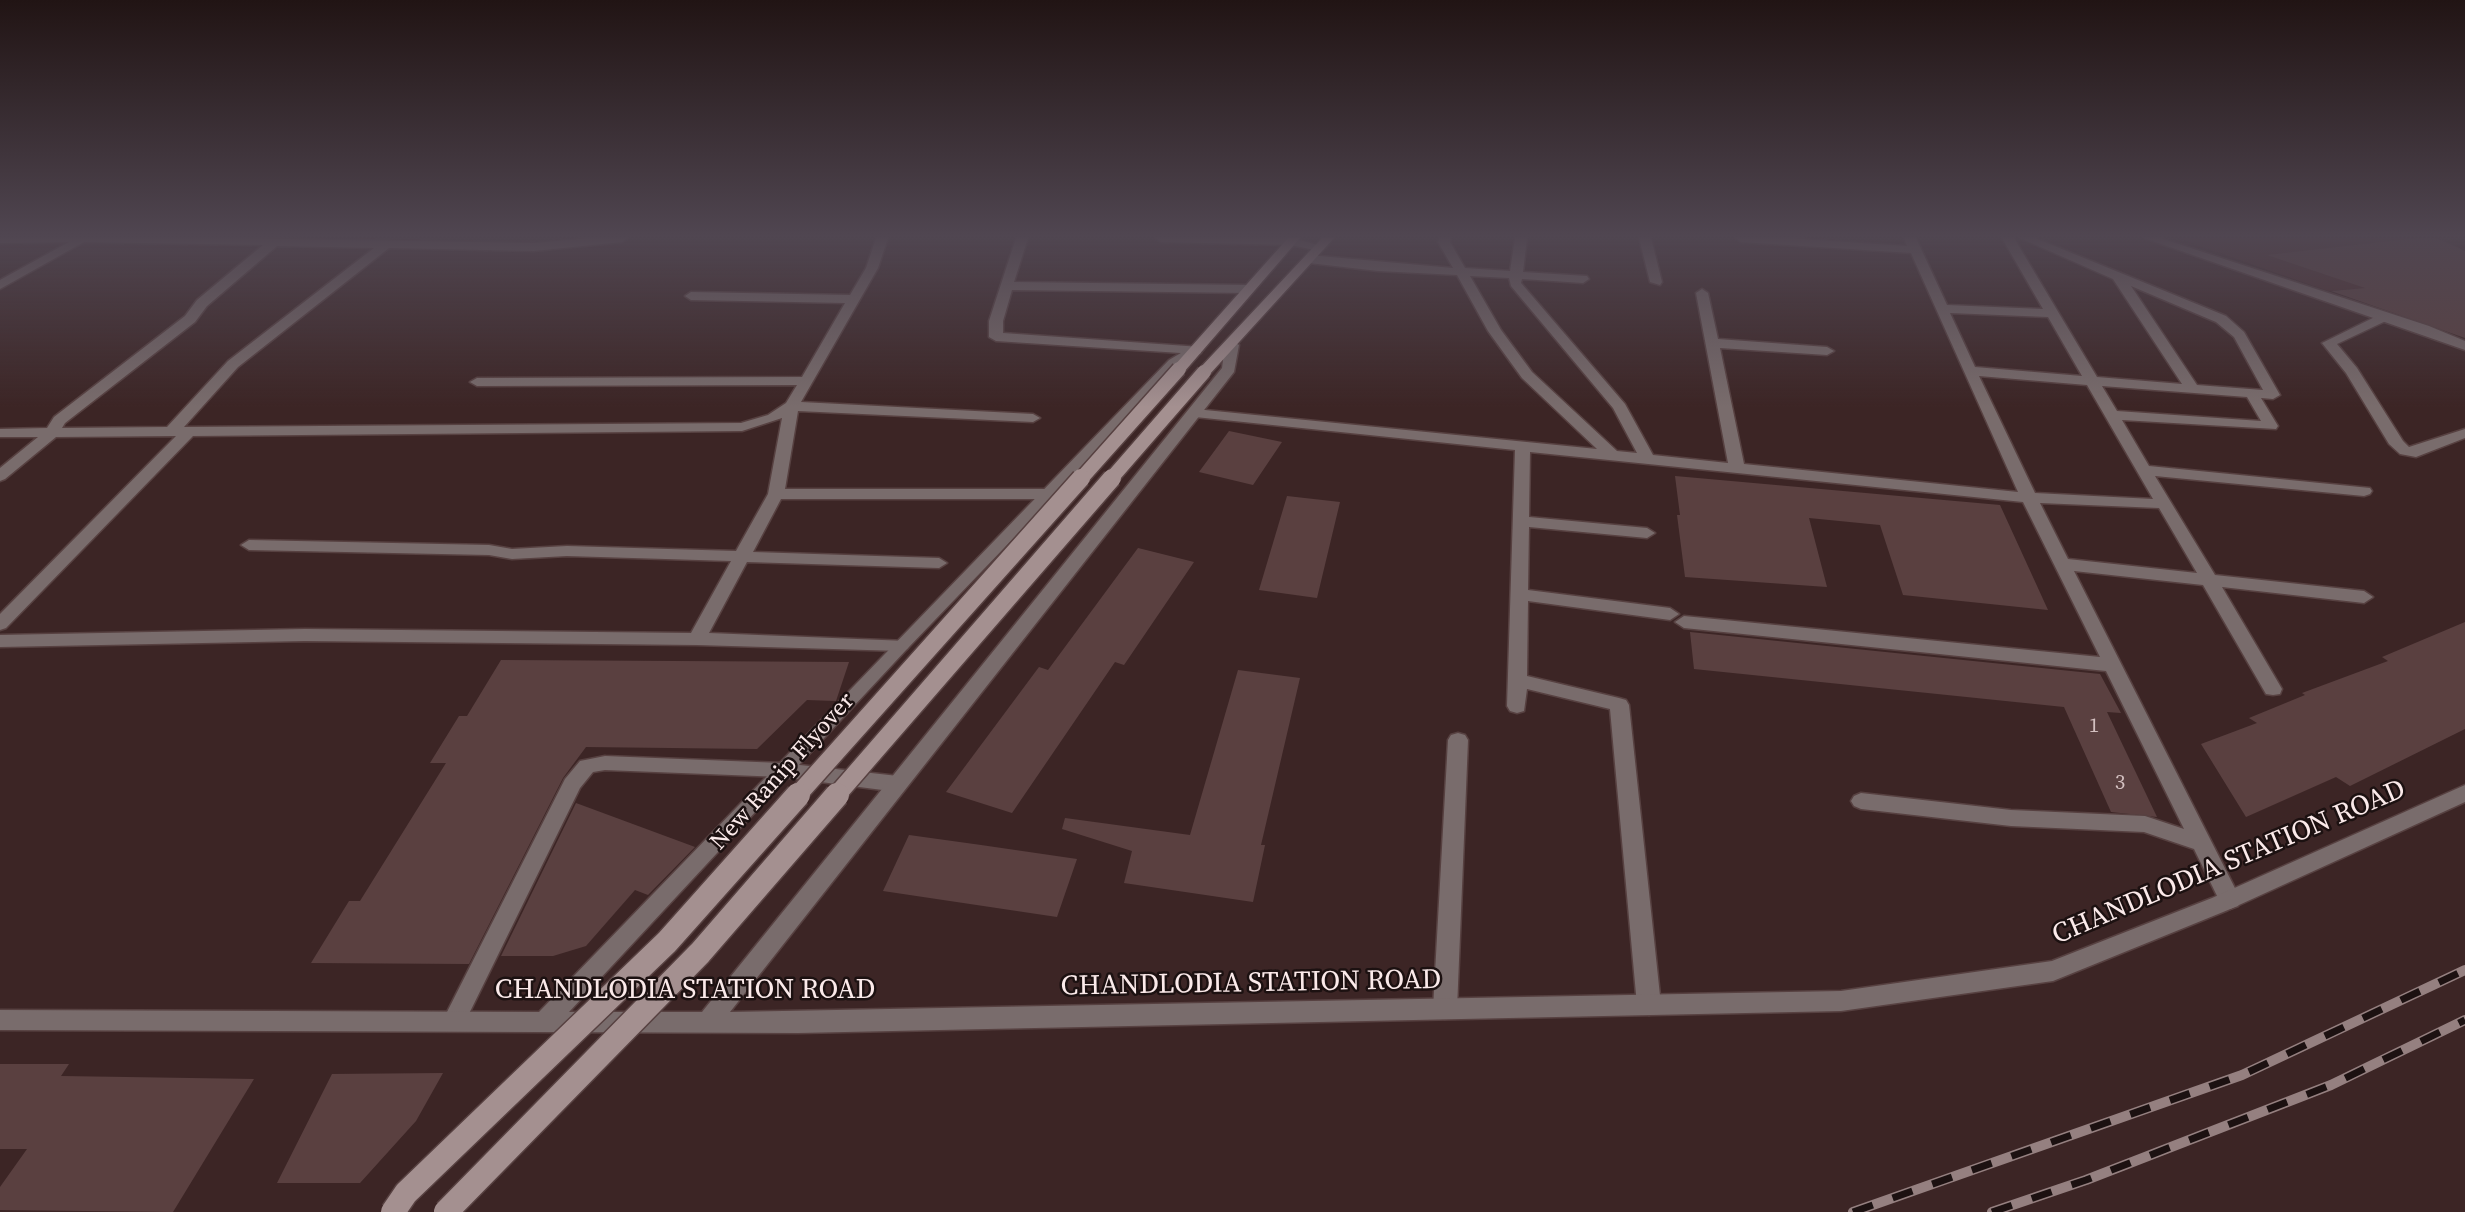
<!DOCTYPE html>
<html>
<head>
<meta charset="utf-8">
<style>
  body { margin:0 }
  canvas { display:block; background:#3c2525 }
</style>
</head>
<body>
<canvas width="2465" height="1212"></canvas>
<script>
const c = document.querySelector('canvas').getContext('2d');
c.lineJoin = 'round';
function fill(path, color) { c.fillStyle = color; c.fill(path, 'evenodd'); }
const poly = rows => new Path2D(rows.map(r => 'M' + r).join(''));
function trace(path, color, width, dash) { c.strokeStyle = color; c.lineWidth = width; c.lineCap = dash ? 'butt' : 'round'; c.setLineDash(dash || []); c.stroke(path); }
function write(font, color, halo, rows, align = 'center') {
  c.font = font + ' "Source Serif 4",serif'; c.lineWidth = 5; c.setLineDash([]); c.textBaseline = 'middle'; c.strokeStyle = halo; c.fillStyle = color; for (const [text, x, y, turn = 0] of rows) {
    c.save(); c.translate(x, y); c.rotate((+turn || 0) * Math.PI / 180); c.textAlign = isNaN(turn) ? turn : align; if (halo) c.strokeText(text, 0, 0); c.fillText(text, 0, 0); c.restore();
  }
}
fill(poly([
  [2177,238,2438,238,2465,251,2465,280,2328,291]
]), '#4a2b2c');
fill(poly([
  [2417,238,2436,238,2465,251,2465,338,2331,291,2365,288,2267,255],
  [1229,431,1282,442,1253,485,1199,472],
  [1675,476,2000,505,2048,610,1903,595,1880,525,1809,518,1827,587,1685,577,1677,515,1680,515],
  [1287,496,1340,502,1317,598,1259,590],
  [1138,548,1194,562,1124,665,1115,662,1012,813,946,792,1039,667,1048,670],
  [2465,622,2465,729,2350,786,2336,777,2246,817,2201,744,2257,723,2249,718,2305,695,2302,693,2388,661,2382,657],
  [1690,632,2100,674,2121,713,2107,712,2157,817,2111,812,2064,707,1694,669],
  [501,660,849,662,836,701,807,700,757,749,586,747,563,778,469,964,311,963,349,901,360,901,446,763,430,763,459,716,467,716],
  [1238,670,1300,678,1261,845,1265,845,1253,902,1124,883,1132,851,1062,829,1065,818,1190,835],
  [576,803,695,847,648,895,635,890,586,946,553,956,501,956],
  [909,835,981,845,1077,859,1057,917,883,891],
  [0,1064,69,1064,61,1076,254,1079,173,1212,0,1210,0,1187,27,1149,0,1149],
  [443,1073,416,1121,360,1183,277,1183,332,1074]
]), '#5a4040');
const minor = poly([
  [0,238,221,238,534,243,591,238,628,238,622,242,534,251,389,248,238,367,184,427,741,423,768,415,786,403,797,385,477,386,470,382,477,378,802,377,845,303,691,300,685,296,691,292,850,295,866,268,876,238,888,238,878,268,801,402,1033,414,1040,418,1033,422,798,411,785,489,1048,489,1056,494,1048,499,781,499,753,552,939,558,947,563,939,568,747,562,709,633,907,641,910,645,907,649,901,651,697,645,305,641,0,647,0,635,305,629,691,633,731,561,567,556,512,559,489,555,249,550,241,545,249,540,489,545,512,549,567,546,736,551,768,494,782,418,742,431,193,436,6,628,0,630,0,614,176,436,56,437,5,479,0,481,0,468,38,437,0,437,0,429,47,428,54,417,185,316,197,300,263,245,84,242,0,289,0,280,69,242,0,243,0,238],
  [277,246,374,248,228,361,167,427,62,428,65,423,195,322,207,306,277,246],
  [1016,238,1028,238,1014,282,1249,285,1255,289,1249,293,1012,290,1003,321,1003,333,1201,347,1203,350,1196,354,996,341,989,337,989,321,1016,238],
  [1155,238,1292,238,1325,247,1319,251,1291,245,1161,242,1155,238],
  [1439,238,1451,238,1450,242,1465,268,1510,271,1515,238,1527,238,1523,272,1587,276,1589,279,1583,283,1522,279,1521,283,1625,404,1653,455,1728,463,1696,293,1702,289,1708,293,1718,339,1827,347,1834,351,1827,355,1720,348,1744,464,2018,492,1911,253,1741,242,1735,238,1787,238,1907,246,1904,238,1916,238,1947,305,2043,309,2002,238,2014,238,2097,377,2182,384,2113,279,2020,238,2035,238,2226,316,2244,332,2280,395,2273,399,2261,398,2278,426,2276,429,2122,420,2149,466,2370,488,2372,491,2370,494,2364,496,2155,476,2215,575,2364,591,2373,597,2364,603,2222,587,2282,689,2280,694,2273,695,2266,694,2203,585,2074,571,2241,900,2238,906,2230,909,2222,906,2194,849,2144,832,2011,826,1861,809,1854,806,1851,801,1854,796,1861,793,2011,810,2145,816,2184,829,2106,671,1684,628,1675,622,1684,616,2100,657,2023,502,1530,452,1529,517,1647,528,1655,533,1647,538,1529,527,1528,590,1670,608,1679,614,1670,620,1528,601,1527,676,1619,698,1626,700,1629,705,1661,1005,1657,1012,1649,1015,1641,1012,1637,1005,1610,709,1527,689,1524,711,1517,713,1510,711,1507,706,1515,450,1195,417,1188,413,1195,409,1597,449,1522,378,1488,331,1457,275,1378,271,1309,263,1303,259,1309,255,1453,268,1438,242,1439,238],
  [1470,276,1509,278,1511,286,1613,408,1637,453,1617,451,1532,372,1501,330,1470,276],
  [2131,286,2216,322,2234,337,2263,390,2197,385,2131,286],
  [1950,313,2048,317,2082,376,1975,367,1950,313],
  [1979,376,2087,385,2153,499,2035,493,1979,376],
  [2102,386,2247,397,2261,421,2117,411,2102,386],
  [2040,503,2159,508,2197,573,2068,559,2040,503],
  [1639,238,1651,238,1662,282,1660,285,1650,282,1639,238],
  [2385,312,2392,316,2390,319,2337,344,2357,368,2403,441,2409,447,2465,429,2465,438,2416,457,2400,454,2389,444,2346,373,2322,343,2385,312],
  [1458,733,1465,735,1468,740,1457,1009,1453,1016,1445,1019,1437,1016,1433,1009,1448,740,1451,735,1458,733],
  [605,756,782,763,898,776,905,779,908,784,905,789,898,792,782,777,605,770,593,772,580,788,462,1028,454,1031,446,1028,442,1021,446,1014,565,779,580,761,605,756]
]);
const tertiary = poly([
  [2144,238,2160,238,2429,326,2465,341,2465,350,2144,238],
  [1232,341,1239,345,1234,372,730,1012,1841,991,2052,961,2212,898,2465,785,2465,802,2228,910,2053,981,1841,1011,798,1033,0,1030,0,1010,539,1012,1169,360,1191,347,1201,347,1201,353,1179,366,907,649,569,1012,702,1012,1222,368,1225,345,1232,341]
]);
const secondary = poly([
  [1288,238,1300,238,1184,372,1174,372,1174,366,1288,238],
  [1322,238,1334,238,1209,375,1199,375,1199,369,1322,238]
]);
trace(minor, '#574141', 3);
trace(tertiary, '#574141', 3);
trace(secondary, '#574141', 3);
fill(minor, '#796c6c');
fill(tertiary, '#796c6c');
fill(secondary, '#a49090');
const rail = poly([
  [1853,1212,2242,1075,2465,970],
  [1992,1212,2086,1180,2331,1085,2465,1020]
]);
trace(rail, '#958080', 10);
trace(rail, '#1c1111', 7, [21]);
const secondaryBridgeFar2 = poly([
  [1080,480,1179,369],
  [1110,480,1204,372]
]);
const secondaryBridgeFar1 = poly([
  [796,797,1081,478],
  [835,797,1112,478]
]);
const secondaryBridge = poly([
  [393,1212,406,1193,667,942,798,795],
  [446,1212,700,953,837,795]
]);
trace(secondaryBridgeFar2, '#574141', 17, []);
trace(secondaryBridgeFar1, '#574141', 21, []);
trace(secondaryBridge, '#574141', 27, []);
trace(secondaryBridgeFar2, '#a49090', 14);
trace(secondaryBridgeFar1, '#a49090', 18);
trace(secondaryBridge, '#a49090', 24);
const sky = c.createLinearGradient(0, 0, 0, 407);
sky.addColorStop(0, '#211414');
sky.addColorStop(0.58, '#504651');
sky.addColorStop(1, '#50465100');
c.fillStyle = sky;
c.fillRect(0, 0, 2465, 407);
write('21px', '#d3c0c0', null, [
  ["1",2094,727],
  ["3",2120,784]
]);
write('24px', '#fbeaea', '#1c1111', [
  ["New Ranip Flyover",783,772,-48]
]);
write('28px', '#fbeaea', '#1c1111', [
  ["CHANDLODIA STATION ROAD",2229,863,-23],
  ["CHANDLODIA STATION ROAD",1251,984,-1],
  ["CHANDLODIA STATION ROAD",685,991]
]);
</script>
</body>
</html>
